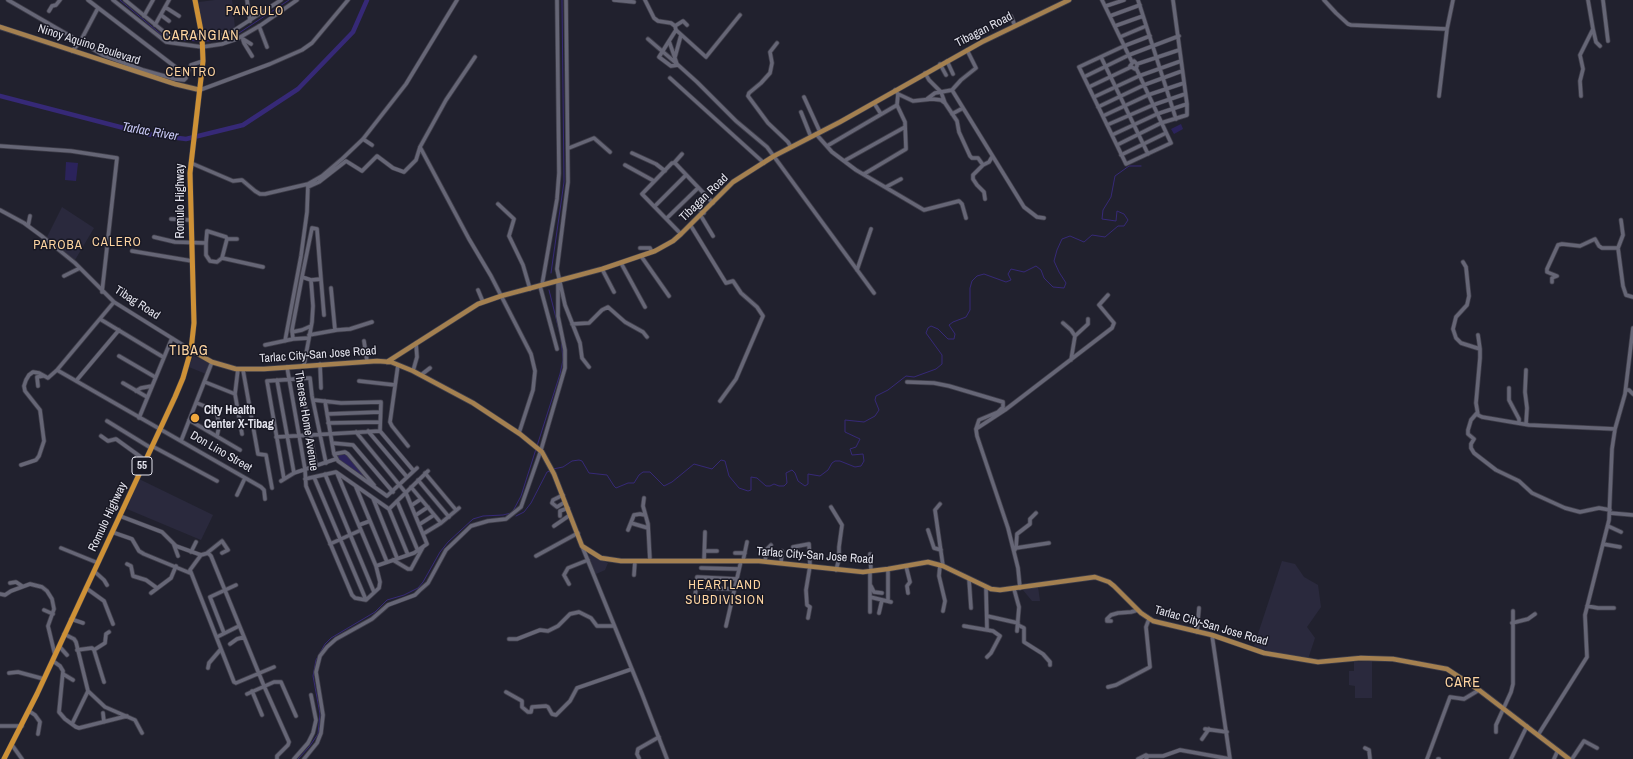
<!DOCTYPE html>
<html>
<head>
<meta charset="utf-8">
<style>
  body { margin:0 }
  canvas { display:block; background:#21212e }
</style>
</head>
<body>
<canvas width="1633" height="759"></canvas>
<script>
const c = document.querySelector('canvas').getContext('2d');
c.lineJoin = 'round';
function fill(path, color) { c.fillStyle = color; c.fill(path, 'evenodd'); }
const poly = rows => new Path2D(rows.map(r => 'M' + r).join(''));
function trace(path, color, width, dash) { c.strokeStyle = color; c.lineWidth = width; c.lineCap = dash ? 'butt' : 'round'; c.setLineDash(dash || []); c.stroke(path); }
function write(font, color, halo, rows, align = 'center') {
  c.font = font + ' "Archivo Narrow",sans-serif'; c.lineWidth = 3; c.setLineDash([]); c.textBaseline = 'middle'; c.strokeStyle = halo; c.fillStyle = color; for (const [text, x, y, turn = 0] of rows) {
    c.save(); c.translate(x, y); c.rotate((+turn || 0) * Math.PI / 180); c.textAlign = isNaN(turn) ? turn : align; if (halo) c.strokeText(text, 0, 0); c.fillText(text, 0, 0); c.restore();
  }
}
fill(poly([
  [215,0,232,0,235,28,225,33,203,35,199,2],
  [62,207,94,228,75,260,47,237],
  [193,356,210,363,206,374,189,367],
  [139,479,213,515,201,540,127,509],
  [590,555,608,563,605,570,596,574,588,558],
  [1282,561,1295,564,1304,577,1318,585,1321,607,1307,627,1315,638,1308,659,1265,650,1254,646],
  [1038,587,1040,601,1032,601,1023,590],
  [1372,661,1372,698,1355,698,1355,686,1349,685,1349,671,1354,671,1354,662]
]), '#2a293d');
fill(poly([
  [1181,124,1183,129,1174,134,1171,129],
  [66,162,78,163,76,181,65,180],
  [334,454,348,454,376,488,335,460]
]), '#2b235b');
trace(poly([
  [120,0,163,36,169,39,199,41],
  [204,41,224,40,236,35,289,0],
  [551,273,564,182,562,0],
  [549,290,560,334],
  [537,446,560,374,563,360,561,337],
  [553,469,563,467,572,461,579,460,582,461,589,473,607,475,614,486,616,488,628,483,634,483,639,475,643,472,650,472,664,486,672,482,694,464,712,469,721,460,725,461,729,476,739,488,748,491,751,490,751,477,757,478,766,486,770,486,774,484,779,486,784,486,787,483,786,473,792,470,795,473,798,481,805,486,808,484,808,474,820,476,828,470,832,463,835,461,840,461,855,467,861,466,864,461,863,454,852,455,850,449,856,447,860,439,845,432,845,420,864,422,875,416,879,410,875,400,876,396,888,390,906,376,914,377,936,369,942,364,942,355,926,333,928,328,931,326,938,329,948,339,954,339,955,334,949,325,953,322,966,317,970,310,970,288,972,281,977,276,984,274,1006,282,1011,280,1008,274,1011,269,1024,272,1036,266,1041,270,1044,278,1053,287,1064,288,1066,283,1059,272,1054,261,1057,250,1062,239,1070,236,1084,242,1092,235,1105,237,1118,226,1124,226,1128,220,1124,214,1117,211,1116,221,1102,219,1103,210,1111,197,1115,176,1129,166,1141,166],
  [513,511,521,496,536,449],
  [516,516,524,512,531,503,547,472,550,471],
  [298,759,309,747,318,734,320,714,313,676,316,660,325,644,331,638,375,612,387,600,404,595,418,588,423,582,440,552,448,542,473,519,483,516,503,515,511,513]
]), '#362977', 1);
trace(poly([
  [0,96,147,134,186,139,243,125,298,89,353,32,367,0]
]), '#362977', 4.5);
const minor = poly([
  [8,0,103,55,143,70,175,79,184,80,186,78,187,74,191,65,203,61],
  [88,0,182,72,187,74],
  [113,0,166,42,202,47,222,44,237,39,261,25,297,0],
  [125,0,163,31,170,35,180,36,225,35,233,31,281,0],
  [247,0,250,21],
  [566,0,568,182,557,269,565,305,580,343,582,358,589,367],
  [614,0,634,2],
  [645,0,654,18,658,21,671,23,675,26,676,30,669,41,677,64,697,82,736,121,767,147,874,293],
  [1102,0,1132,62],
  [1138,0,1176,119],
  [1324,0,1336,13,1348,24,1351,25,1447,29],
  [1603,0,1608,41],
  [1106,6,1124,0],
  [165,7,179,16],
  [49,11,52,6,56,5,60,0],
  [161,15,169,21],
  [144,16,153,0],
  [1011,16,1015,26],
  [1110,16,1140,5],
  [155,25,169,0],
  [259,26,267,47],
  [675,26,683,21,687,25],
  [1115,26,1143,16],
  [1593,29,1596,42,1600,46],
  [676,30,706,57,740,15],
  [1120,37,1146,26],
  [243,39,251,44],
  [648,39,676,63],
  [243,40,244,43,252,56],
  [669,41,659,57,671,66,678,65],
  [777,43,770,52,772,63,770,73,761,83,749,93,748,96,768,123,788,142,791,147],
  [967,50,976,68,961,80,952,90,1024,207,1037,217,1044,218],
  [72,51,80,42,98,8],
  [675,57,681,35],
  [1101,57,1148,154],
  [947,61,953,74],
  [940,64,946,75],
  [1137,64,1134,61,1130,66,1135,69,1137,66,1137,64,1179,50],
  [1136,68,1171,143,1126,164,1079,67,1124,46,1150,36],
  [925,73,929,80,941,92,952,90],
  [1084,77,1129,55,1179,36],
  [670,78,764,163],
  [1089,87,1131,67],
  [200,90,270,64,302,50,312,43,348,0],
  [895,90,898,94,913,101,932,99,941,100,945,103,957,121,959,132,970,156,972,158,978,158,983,165],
  [1439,96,1447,29,1453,0],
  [1581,96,1580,81,1583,69,1580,55,1593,29,1588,0],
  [804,97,820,132],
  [1094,97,1139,76,1181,61],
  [927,99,935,93,941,92,945,103],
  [874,103,881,114],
  [1098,107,1144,85,1182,71],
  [801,112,811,137],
  [952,114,963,108],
  [1103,116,1148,95,1184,83],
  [1107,125,1153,105,1185,94],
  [816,134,832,152,856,170,924,210,959,201,962,204,966,218],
  [1112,135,1157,114,1187,104],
  [363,139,372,145],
  [1117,145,1161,123,1187,115,1187,104,1173,0],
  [0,146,71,151,117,158,102,292],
  [827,146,897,105],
  [420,147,469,239,491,276,531,354,535,371,533,390,519,433],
  [569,148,594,138,610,152],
  [632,153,656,164,665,171],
  [1121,155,1166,133],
  [844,161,905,127],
  [191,163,233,181,242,180,255,191,260,194,265,194,308,184],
  [674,163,682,154],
  [625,165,654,181],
  [864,174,906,149,905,122,897,105,898,94],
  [308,187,319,182,346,161,362,171,377,156,393,168,404,172,416,160,420,147,446,100,475,57],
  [886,187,901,179],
  [985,199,984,192,977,185,973,179,973,175,983,165,989,162,992,157],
  [498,204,514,219,509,236,523,265,530,289],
  [655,206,686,175],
  [696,206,704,213],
  [0,210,24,223,43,237,75,263,114,302,191,350],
  [701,216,713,236],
  [667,218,698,188],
  [171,219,191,220],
  [1621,220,1623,235,1618,248,1623,286,1626,295,1633,297],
  [28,226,30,216],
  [691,226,726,283,733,281,741,293,757,307,763,316,736,379,720,401],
  [681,234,642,194,672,163,675,163,713,203],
  [154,237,175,242,206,243,206,255,210,261,217,262,222,258,263,267],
  [227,239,237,239],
  [206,243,207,231,226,237,227,239,222,258],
  [640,248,650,248,652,252],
  [132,251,192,261],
  [641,256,669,296],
  [1463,262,1466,267,1469,296,1467,305,1456,317,1453,329,1456,338,1461,343,1480,349,1480,358,1476,403,1478,415,1482,417,1529,425,1615,429,1612,449,1609,520,1585,615,1587,657,1538,735],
  [621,263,645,307],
  [602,269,614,292],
  [857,270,871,229],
  [64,276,80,268],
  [311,280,321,279,324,315],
  [1552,282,1552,278,1557,276,1547,272,1547,269,1558,245,1562,244,1580,246,1595,239,1599,246,1602,248,1618,248],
  [542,285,557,199,559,173,557,0],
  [540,286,557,349],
  [331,288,335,330],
  [478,290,483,302],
  [100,319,163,357],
  [1063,323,1071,330,1075,336,1071,360],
  [572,324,589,323,602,310,608,307,625,322,643,332,647,337],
  [292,332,302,330,311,326],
  [309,335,337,330,350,329,372,322],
  [1478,335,1480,349],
  [1075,336,1088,324,1088,319],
  [293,339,292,330,302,277],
  [285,341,301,256,307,212,308,184,322,176,342,159,363,139,406,84,457,0],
  [364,341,367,361],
  [265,345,293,339,309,338],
  [119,356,155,377],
  [320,364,321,388],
  [304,365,312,322,313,306,311,280,302,277,312,228,317,229,321,279],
  [398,365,390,422,392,426,408,446],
  [287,367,305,469,306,486,352,595,355,598,366,600,379,588,380,582,376,566,337,473],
  [57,370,114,302],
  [243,370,258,454,266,455,272,488],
  [413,371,417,357,416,343],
  [421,375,430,368],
  [300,378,316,466],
  [277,380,294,473],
  [76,381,119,330],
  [359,381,395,385],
  [205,382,235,394,242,434],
  [907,382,934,383,949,386,1003,402,1003,407,998,412,979,420,976,429],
  [123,383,147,397],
  [38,386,37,377,43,376],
  [1509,388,1509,400,1519,419,1519,423],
  [1626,390,1629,390,1633,394],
  [136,391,141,388,152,386],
  [235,394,238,369],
  [314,400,341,403,381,402,380,431,413,470],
  [325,401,332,443,334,454,338,461,387,496,417,468],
  [197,403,214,410,217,413,219,427,217,436],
  [1477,413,1471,420,1468,430,1468,434,1474,439,1471,444,1471,448,1474,453,1496,470,1519,481,1532,493,1565,508,1580,512,1599,508,1610,510],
  [327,414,380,412],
  [139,418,172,338],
  [189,420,240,450],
  [107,421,151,448],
  [328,423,379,422],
  [1526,424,1527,408,1525,392,1526,370],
  [1615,429,1625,394,1633,328],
  [368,431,407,477],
  [356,432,406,493,427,544,414,553,376,566],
  [101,436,108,441,116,439,145,460],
  [276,437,380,431],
  [181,441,212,362],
  [332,443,353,445,393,492],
  [152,446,217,481],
  [334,454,345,452,348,454,374,485],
  [21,465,36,460,39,456,44,441,40,410,25,391,24,386,26,380,29,375,33,372,39,373,48,378,57,370,261,487,264,490,265,499],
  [425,473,456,510],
  [325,474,374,592],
  [314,477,366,600],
  [284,479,267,381,310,378,312,396,326,463],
  [305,479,336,472,389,509,408,555],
  [418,480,449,517],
  [281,481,294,473,336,459],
  [356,487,387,562],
  [411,487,441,523],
  [237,495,245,478],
  [563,495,553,500,552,503,557,507,565,502],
  [373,498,397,558],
  [644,498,643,506,648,524,650,561],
  [397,501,418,551],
  [940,504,935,510,943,566],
  [412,505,421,499],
  [831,507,842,525,839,547,839,559,836,570],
  [389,509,428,471],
  [1610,513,1633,515],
  [416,515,428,507],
  [120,516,162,532,176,546,201,555,208,553,211,556,264,686,289,742,288,745,277,756,277,759],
  [560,516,560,511,568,508],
  [631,523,648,528],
  [420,524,434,515],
  [359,525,370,521],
  [554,526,570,515],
  [1608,526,1621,532],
  [628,530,634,515,640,514,645,515],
  [928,530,934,548,941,550],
  [112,532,132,539,139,551,144,554,190,573],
  [423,534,441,523,459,508],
  [330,544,361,530],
  [1603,544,1620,547],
  [174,545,178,556],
  [582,546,642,694,667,759],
  [793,547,809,544,810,566,806,590,807,605,810,607,808,618],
  [61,548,98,563],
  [1016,548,1049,543],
  [705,551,717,551],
  [1014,551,1016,548,1017,534,1030,524,1030,519,1036,513],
  [191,552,196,542],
  [207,553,222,541,228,550,222,553],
  [735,553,745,553],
  [870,554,871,571],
  [201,555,190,570,234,682,236,683,274,667],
  [536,556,578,533],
  [393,560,408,569,411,569,423,547],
  [704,561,705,532],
  [743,561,747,542],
  [765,561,767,549,771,545],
  [781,563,782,551],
  [127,564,131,566,133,576,146,580,157,588],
  [940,565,939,576,945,601,943,611],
  [906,566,910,582,907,586,908,593],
  [701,568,739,569],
  [94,571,104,580,107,585],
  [634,575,635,561],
  [969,579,971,608],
  [10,583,16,582,22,586],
  [569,584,564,575,568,568,588,560],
  [871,586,874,592,882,593],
  [986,587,987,629],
  [86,588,104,601,113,624],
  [696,588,734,589],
  [1020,588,1018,568,1008,528,977,436,976,429,1005,410,1112,328,1114,323,1099,305,1108,295],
  [1014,589,1019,607,1017,631],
  [151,593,171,578,176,566],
  [0,594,5,595,11,591,30,584,42,587,47,591,52,599,54,609,48,626,55,655],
  [870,597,891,602],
  [732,599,695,598,697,577,737,579],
  [888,601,888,569],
  [1587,606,1598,608,1614,608],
  [44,610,53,614],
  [870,612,870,571],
  [879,613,882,600],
  [987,616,1018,623],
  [71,619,83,623],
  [1111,621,1107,621,1107,619,1111,615,1118,613,1131,612,1138,610],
  [1512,623,1528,619,1535,614],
  [1018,625,1024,628,1024,642,1043,654,1050,662,1050,665],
  [726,626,741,561],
  [964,626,993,631,1000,636,991,653,987,657],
  [1197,632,1199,608],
  [224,633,210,597,236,585],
  [64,634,74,639,76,642,88,691,105,707,135,720,142,733],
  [1212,635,1230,759],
  [217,637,239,626],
  [509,639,517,639,540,630,548,631,558,626,570,614,579,612,591,618,597,626,614,626],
  [230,644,237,639,244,637],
  [59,646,67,655],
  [77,650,92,648,94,650,104,682],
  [94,650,105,643,106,634,109,632],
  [53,661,60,666,63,671,59,712,65,719,76,727,79,728,127,716],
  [208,668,209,663,221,649],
  [9,673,18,672,44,679],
  [63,674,73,680],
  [1108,687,1116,685,1150,667,1146,627,1149,619],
  [252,691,262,715],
  [506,692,522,701,522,707,528,712,531,712,532,707,546,706,548,707,552,714,556,715,570,701,577,688,632,669],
  [247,694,274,682,281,682,296,716],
  [29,711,35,715,40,722,38,734],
  [103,713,104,722],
  [72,724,88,691],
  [0,726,22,726],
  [1205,729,1227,732],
  [1496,732,1496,725,1511,692,1513,684,1513,611],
  [1202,739,1209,729],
  [12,745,22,759],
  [1365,748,1369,750,1370,759],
  [639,758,637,754,638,749,659,737],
  [294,759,308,743,313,733,316,720,311,695],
  [304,759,317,743,321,733,323,715,316,672,320,656,327,647,336,639,372,619,388,605,415,595,420,590,428,583,446,550,471,526,488,521,506,519,521,507,541,450,565,368,565,350,558,316,558,282],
  [1138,759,1146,755,1148,756],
  [1146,759,1148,756,1163,756,1180,750,1230,759],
  [1427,759,1450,697,1464,699,1479,690],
  [1438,759,1439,759],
  [1511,759,1527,726],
  [1554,759,1558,750],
  [1572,759,1584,741,1597,748]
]);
const major = poly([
  [0,27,175,84,200,90],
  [191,350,212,362,236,369,264,369,377,361,391,362,413,371,473,403,520,434,542,452,554,474,582,546,601,558,621,561,759,561,863,572,888,569,928,562,943,566,991,589,1000,590,1095,577,1109,582,1114,586,1141,613,1153,621,1212,635,1264,653,1318,662,1361,658,1393,659,1447,669,1479,690,1569,759],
  [387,362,478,304,501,296,602,269,655,251,673,241,681,234,733,182,774,156,840,122,982,42,1069,0]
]);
const highway = poly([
  [4,759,37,694,175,397,183,378,191,350,194,323,190,173,203,61,202,36,195,0]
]);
trace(minor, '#3f3e4a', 5);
trace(major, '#3f3e4a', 6);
trace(highway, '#3f3e4a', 6);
trace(minor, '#666676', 3.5);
trace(major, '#a48050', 4.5);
trace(highway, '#ce9136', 5);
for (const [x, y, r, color] of [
  [195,418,5,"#efa73d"]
]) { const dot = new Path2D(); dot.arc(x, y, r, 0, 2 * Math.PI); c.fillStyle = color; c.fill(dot); trace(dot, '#181824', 1.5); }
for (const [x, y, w] of [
  [142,466,20]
]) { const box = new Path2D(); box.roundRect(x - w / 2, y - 9, w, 18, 3); c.fillStyle = '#181824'; c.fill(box); trace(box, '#e3e3ed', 1); }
write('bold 11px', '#e3e3ed', null, [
  ["55",142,466]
]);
write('12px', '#e3e3ed', '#181824', [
  ["Tibagan Road",984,30,-27],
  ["Ninoy Aquino Boulevard",89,45,18],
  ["Tibagan Road",704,198,-44],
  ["Romulo Highway",181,201,-90],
  ["Tibag Road",137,303,33],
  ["Tarlac City-San Jose Road",318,355,-4],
  ["Theresa Home Avenue",306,421,81],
  ["Don Lino Street",221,452,30],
  ["Romulo Highway",108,517,-65],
  ["Tarlac City-San Jose Road",815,556,4],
  ["Tarlac City-San Jose Road",1211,626,16]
]);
write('bold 12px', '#e3e3ed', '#181824', [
  ["City Health",204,411],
  ["Center X-Tibag",204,425]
], 'left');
c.letterSpacing = '1px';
write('13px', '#fdd4a1', '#181824', [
  ["PANGULO",255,12],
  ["CENTRO",191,73],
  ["CALERO",117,243],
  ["PAROBA",58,246],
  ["HEARTLAND",725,586],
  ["SUBDIVISION",725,601]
]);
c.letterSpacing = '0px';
write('italic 13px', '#c8c8f5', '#181824', [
  ["Tarlac River",150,132,10]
]);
c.letterSpacing = '1px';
write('14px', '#fdd4a1', '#181824', [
  ["CARANGIAN",201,36],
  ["TIBAG",189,351],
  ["CARE",1463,683]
]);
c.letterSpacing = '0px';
</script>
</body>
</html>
